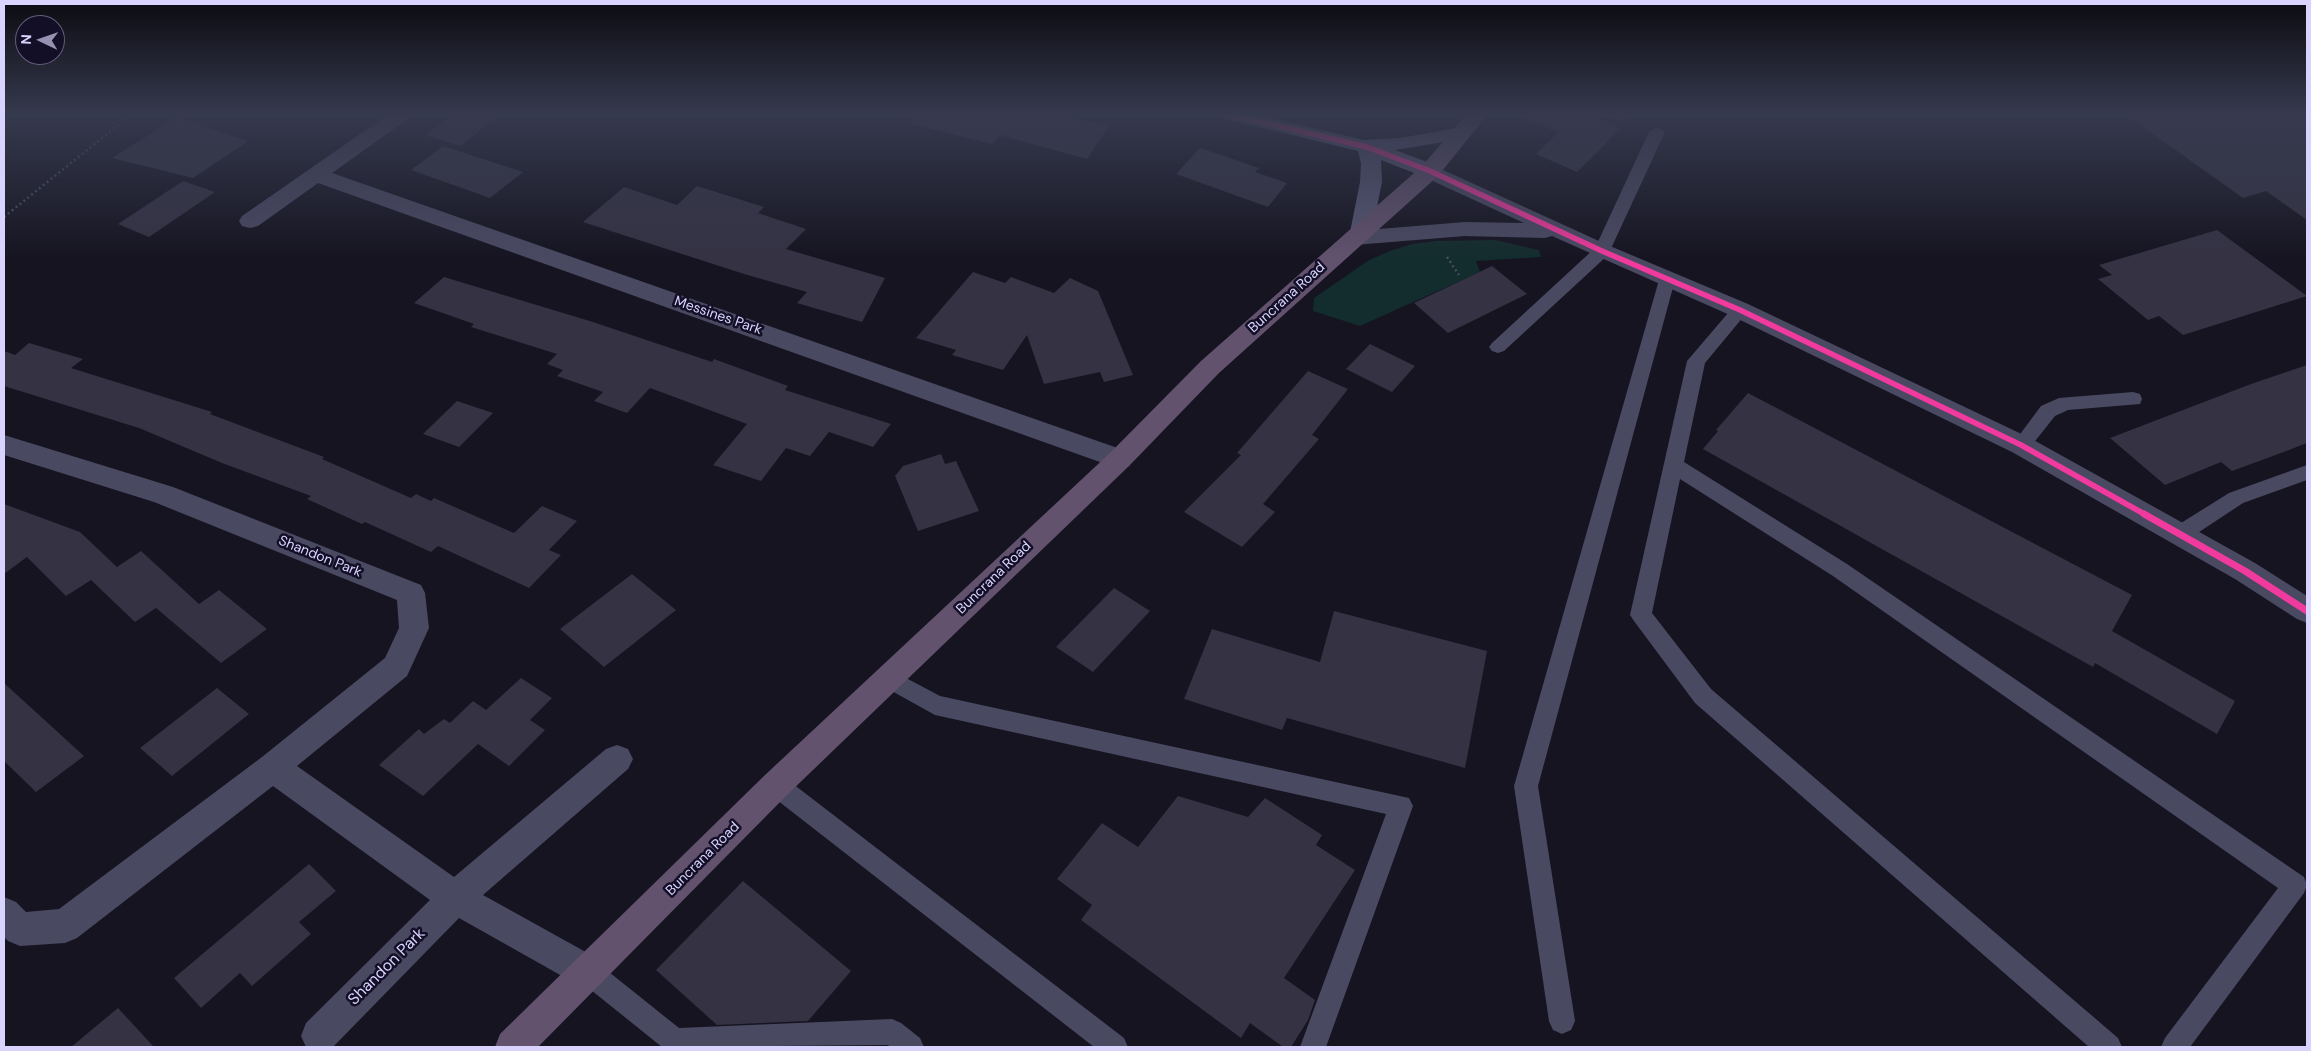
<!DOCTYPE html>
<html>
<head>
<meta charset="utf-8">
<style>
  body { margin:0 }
  #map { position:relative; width:2311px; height:1051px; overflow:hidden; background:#161421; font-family:"DM Sans",sans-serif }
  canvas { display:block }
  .frame { position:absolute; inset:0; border:5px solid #d9d4ff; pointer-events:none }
  .north { position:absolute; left:15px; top:15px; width:50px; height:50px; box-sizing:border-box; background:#130f26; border:1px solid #625e7d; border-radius:50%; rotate:273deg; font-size:14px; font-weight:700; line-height:20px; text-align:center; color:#d9d4ff }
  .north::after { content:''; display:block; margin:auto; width:18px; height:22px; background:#9591b1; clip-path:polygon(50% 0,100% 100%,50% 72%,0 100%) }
</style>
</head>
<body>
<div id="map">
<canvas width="2311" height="1051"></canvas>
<div class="frame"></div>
<div class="north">N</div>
</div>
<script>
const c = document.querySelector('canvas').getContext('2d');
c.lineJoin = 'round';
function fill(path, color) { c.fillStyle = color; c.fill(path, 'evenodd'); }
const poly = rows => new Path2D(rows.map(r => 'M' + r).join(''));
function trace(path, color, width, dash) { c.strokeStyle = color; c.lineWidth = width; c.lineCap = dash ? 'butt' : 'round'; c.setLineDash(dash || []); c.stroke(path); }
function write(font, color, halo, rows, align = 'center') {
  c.font = font + ' "DM Sans",sans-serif'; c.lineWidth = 5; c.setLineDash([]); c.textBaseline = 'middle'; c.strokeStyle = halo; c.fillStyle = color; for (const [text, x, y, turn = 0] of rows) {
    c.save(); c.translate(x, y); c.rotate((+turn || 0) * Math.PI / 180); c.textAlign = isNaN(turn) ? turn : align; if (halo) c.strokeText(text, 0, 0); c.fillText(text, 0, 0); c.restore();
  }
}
fill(poly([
  [1495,240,1539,250,1541,257,1476,261,1480,272,1360,326,1313,311,1314,298,1369,260,1390,251,1412,244,1436,241]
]), '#132c2d');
fill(poly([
  [454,114,501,114,460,146,425,135],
  [912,114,1054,114,1109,126,1087,159,1000,135,992,144,911,124],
  [1514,114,1586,114,1621,128,1577,172,1536,154,1558,132],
  [2125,114,2307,114,2307,220,2266,191,2243,198],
  [177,117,248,141,193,178,112,158],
  [443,146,523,172,490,198,411,170],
  [1200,148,1259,168,1255,172,1287,183,1268,207,1176,174],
  [183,181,215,192,149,237,118,224],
  [697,186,764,207,758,213,806,229,786,249,885,278,862,322,797,303,807,292,744,274,583,222,624,187,677,205],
  [2217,230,2307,296,2183,335,2159,316,2148,320,2098,279,2112,275,2099,265],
  [1492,266,1527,294,1448,333,1414,303],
  [973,272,1005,283,1011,277,1054,293,1070,278,1098,291,1133,375,1104,382,1100,372,1044,384,1027,335,1003,370,952,355,956,350,916,338],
  [444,277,593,322,712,362,714,359,788,386,785,390,891,424,873,447,829,432,810,456,786,448,761,481,713,465,747,424,650,388,627,413,594,401,603,392,557,376,563,370,547,364,557,354,471,327,474,324,414,303],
  [29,343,83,359,71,368,212,412,210,414,324,457,322,459,411,498,416,494,431,501,434,498,514,533,542,506,577,521,549,550,561,555,529,588,438,546,431,552,365,522,362,524,307,499,311,496,222,463,139,428,4,386,4,351,15,355],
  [1370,344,1415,366,1392,392,1346,369],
  [2307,365,2307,443,2281,453,2232,471,2221,462,2165,485,2110,438,2251,384],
  [1308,371,1348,389,1312,435,1319,439,1263,504,1275,512,1242,547,1184,512,1241,455,1237,453],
  [1748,393,2132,595,2112,631,2235,701,2217,734,2095,663,2093,667,1703,449,1718,431,1716,430],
  [457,401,493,413,459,447,423,434],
  [941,454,945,464,956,461,979,511,918,531,895,476,903,466],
  [4,504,80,532,117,567,141,551,199,604,219,590,267,629,221,663,156,608,135,622,91,580,66,596,27,557,4,574],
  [632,574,676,610,604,667,560,629],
  [1114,588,1150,611,1093,672,1056,647],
  [1334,611,1487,651,1465,768,1287,718,1282,730,1184,699,1212,629,1320,662],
  [521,678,552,698,530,720,545,730,509,766,478,744,423,796,379,765,419,729,424,734,444,719,450,723,473,701,486,710],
  [4,683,84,756,36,792,4,761],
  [217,688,249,714,172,776,140,748],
  [1178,796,1248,817,1265,798,1322,835,1316,845,1355,870,1284,978,1315,1000,1308,1020,1291,1047,1283,1047,1250,1023,1241,1038,1081,920,1092,905,1057,879,1102,823,1138,847],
  [309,864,336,891,299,922,311,934,252,986,240,973,201,1008,174,978],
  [743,881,851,971,808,1021,717,1025,656,970],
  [118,1008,154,1047,71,1047]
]), '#343243');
trace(poly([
  [4,217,118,125,136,114],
  [1447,257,1459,275]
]), '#44505f', 2.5, [2, 3]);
fill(poly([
  [1607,114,1632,114,1627,119,1622,120,1609,117,1607,114],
  [1657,127,1665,132,1608,255,1504,351,1498,353,1492,351,1489,347,1492,343,1595,248,1649,132,1657,127],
  [1667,274,1673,276,1675,280,1538,786,1575,1021,1571,1030,1562,1034,1553,1030,1549,1021,1514,786,1659,280,1661,276,1667,274],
  [1740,304,1746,306,1749,310,1705,363,1684,462,1847,564,2304,877,2307,885,2304,893,2190,1047,2161,1047,2165,1038,2278,888,1833,576,1680,479,1652,613,1711,689,2118,1038,2122,1047,2089,1047,1695,703,1634,621,1630,615,1687,361,1734,306,1740,304],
  [2133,392,2140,394,2142,399,2140,404,2068,410,2055,416,2028,450,2021,452,2014,450,2012,445,2041,406,2059,398,2133,392],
  [2307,465,2307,480,2243,503,2187,540,2180,542,2173,540,2170,534,2173,528,2229,493,2307,465],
  [889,669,940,696,1409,798,1413,806,1326,1047,1300,1047,1386,814,935,715,881,685,878,678,881,671,889,669],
  [776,774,784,777,1124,1038,1128,1047,1094,1047,768,793,764,785,768,777,776,774],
  [590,960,599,964,679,1028,892,1019,901,1023,920,1038,924,1047,890,1047,888,1045,662,1047,581,982,577,973,581,964,590,960]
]), '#4a4962');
fill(poly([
  [389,114,412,114,409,118,332,173,1129,452,1133,459,1129,466,1120,469,1111,466,318,183,258,226,250,228,242,226,239,221,242,216,389,114],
  [4,435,173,487,421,585,425,593,429,628,407,676,297,766,454,877,606,749,617,745,628,749,633,759,628,769,483,895,602,961,608,973,602,985,590,991,578,985,459,918,333,1047,306,1047,301,1036,306,1023,430,900,273,786,77,938,65,943,20,946,8,941,4,937,4,897,16,902,26,912,59,909,262,757,385,658,399,628,397,600,154,502,4,455,4,435]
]), '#4a4962');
fill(poly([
  [1430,164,1610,246,1748,304,2030,438,2255,563,2307,596,2307,623,2297,619,2235,579,2012,452,1732,316,1552,236,1545,238,1465,236,1354,245,1346,243,1343,238,1346,233,1354,231,1465,222,1524,223,1422,176,1419,171,1422,166,1430,164]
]), '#4a4962');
fill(poly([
  [1219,114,1253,114,1364,140,1400,138,1462,127,1469,129,1472,133,1469,137,1462,139,1395,150,1438,166,1441,171,1438,176,1430,178,1422,176,1381,160,1382,182,1372,232,1369,237,1361,239,1353,237,1350,232,1360,182,1361,164,1358,151,1222,118,1219,114]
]), '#575674');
fill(poly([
  [1467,114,1488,114,1438,176,1219,373,1129,466,787,795,538,1047,495,1047,500,1034,765,775,1111,452,1201,361,1422,166,1467,114]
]), '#62526e');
trace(poly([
  [1229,114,1367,147,1430,171,1602,251,1740,310,2021,445,2146,515]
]), '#f13a9d', 5.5);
trace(poly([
  [2144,514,2245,571,2307,611]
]), '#f13a9d', 7);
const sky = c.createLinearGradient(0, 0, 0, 261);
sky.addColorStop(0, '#0c0b12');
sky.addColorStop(0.44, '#363a4e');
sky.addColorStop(1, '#363a4e00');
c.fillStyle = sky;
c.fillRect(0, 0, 2311, 261);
write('14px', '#d9d4ff', '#130f26', [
  ["Buncrana Road",1287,298,-42],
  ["Messines Park",718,316,19],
  ["Shandon Park",320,557,22],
  ["Buncrana Road",994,578,-44],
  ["Buncrana Road",703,859,-45]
]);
write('16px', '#d9d4ff', '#130f26', [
  ["Shandon Park",387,967,-45]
]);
</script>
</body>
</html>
